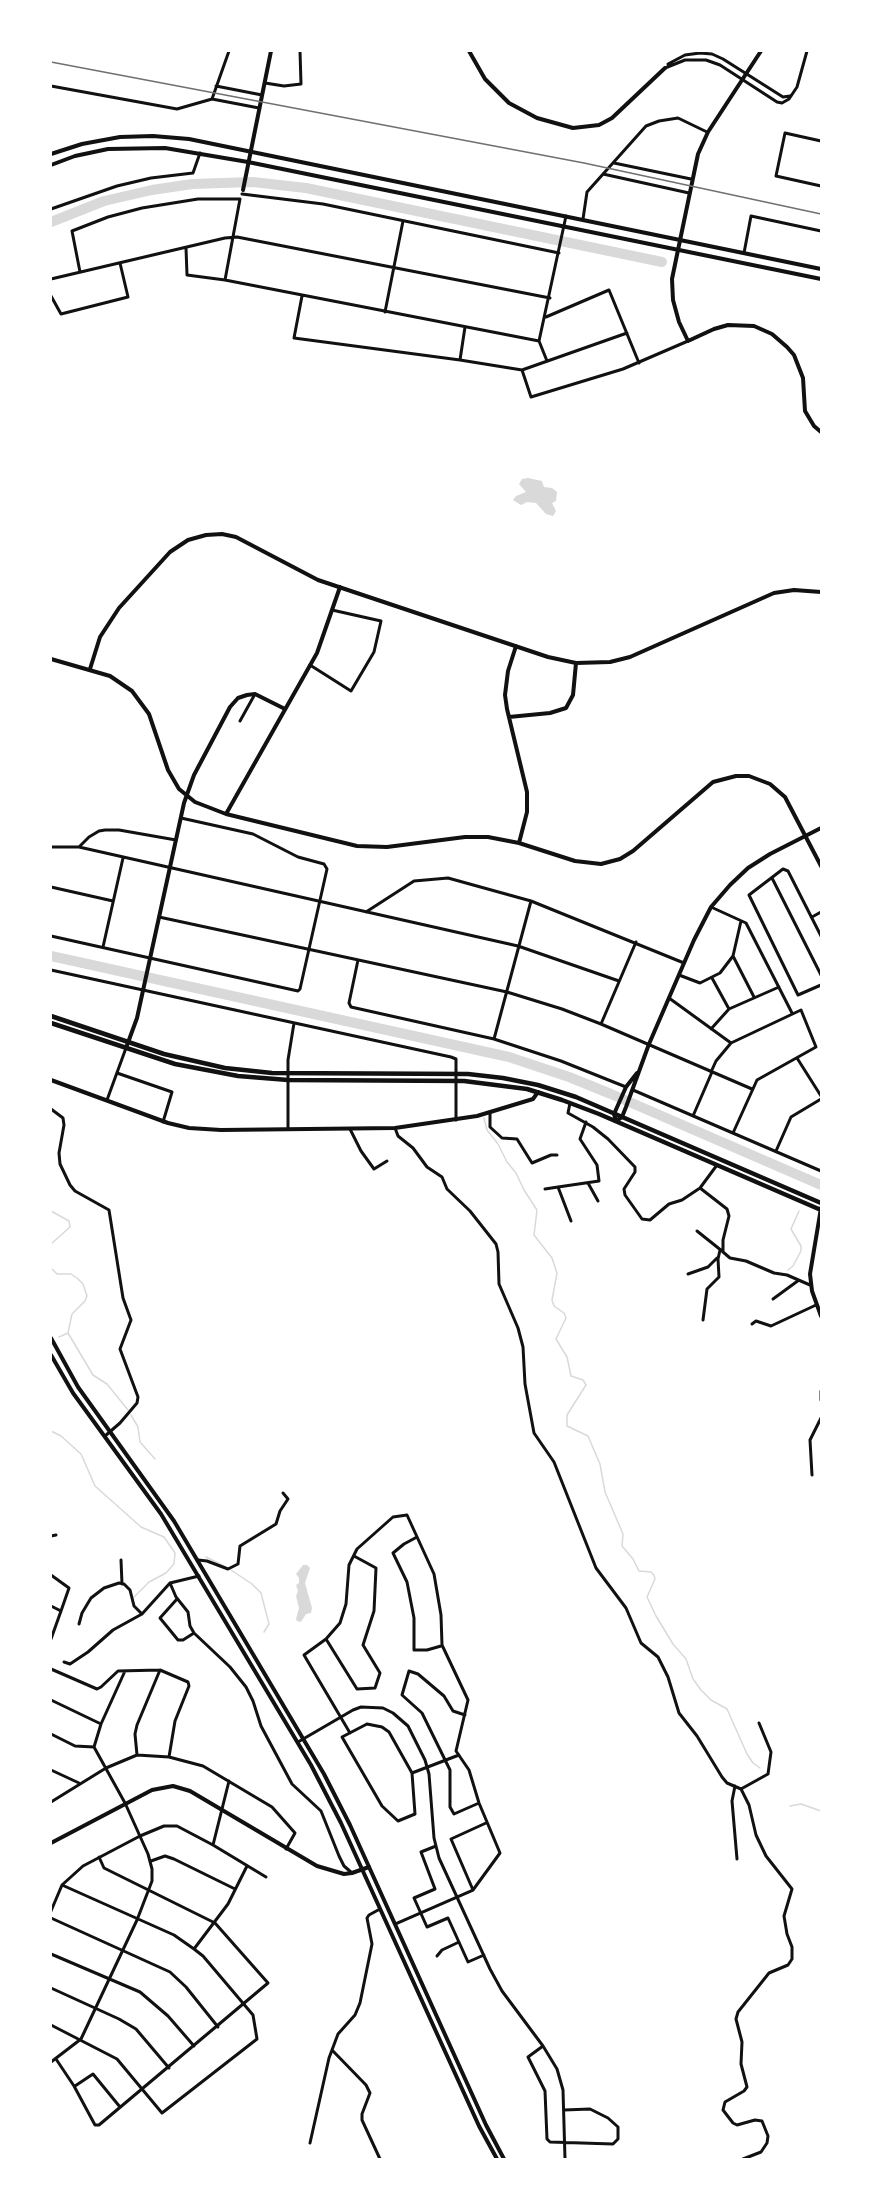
<!DOCTYPE html>
<html>
<head>
<meta charset="utf-8">
<style>
  body { margin:0 }
  #map { position:relative; width:872px; height:2210px; overflow:hidden; background:#fff; font-family:"Titillium Web",sans-serif }
  canvas { display:block }
  .frame { position:absolute; inset:0; border:52px solid #fff; pointer-events:none }
</style>
</head>
<body>
<div id="map">
<canvas width="872" height="2210"></canvas>
<div class="frame"></div>
</div>
<script>
const c = document.querySelector('canvas').getContext('2d');
c.lineJoin = 'round';
function fill(path, color) { c.fillStyle = color; c.fill(path, 'evenodd'); }
const poly = rows => new Path2D(rows.map(r => 'M' + r).join(''));
function trace(path, color, width, dash) { c.strokeStyle = color; c.lineWidth = width; c.lineCap = dash ? 'butt' : 'round'; c.setLineDash(dash || []); c.stroke(path); }
fill(poly([
  [528,478,542,481,544,487,552,488,557,492,556,501,552,503,556,511,553,516,546,514,536,503,527,502,521,505,513,500,516,496,526,492,519,484,522,479],
  [303,1565,307,1565,310,1568,305,1583,312,1608,311,1613,306,1614,301,1622,297,1621,296,1619,299,1608,296,1596,298,1591,296,1585,299,1583,299,1578,296,1574]
]), '#d9d9d9');
trace(poly([
  [484,1118,487,1130,498,1144,507,1162,516,1173,524,1190,537,1210,534,1235,552,1258,557,1273,552,1300,554,1306,564,1313,566,1318,556,1339,567,1357,571,1376,583,1380,586,1385,567,1415,567,1426,588,1436,600,1464,605,1492,623,1534,622,1546,633,1559,639,1571,651,1572,654,1575,655,1579,647,1597,656,1616,673,1644,686,1659,693,1679,701,1690,711,1700,727,1709,747,1754,753,1763,760,1768],
  [811,1183,811,1181],
  [51,1211,69,1221,70,1227,51,1244],
  [51,1268,57,1274,71,1274,77,1278,83,1284,87,1296,85,1301,72,1314,68,1333,59,1337],
  [788,1270,793,1266,801,1251,801,1246,791,1229,799,1211],
  [68,1333,93,1375,107,1384,128,1410],
  [131,1415,138,1427,140,1442,155,1459],
  [51,1431,61,1436,81,1454,95,1486,141,1527,164,1537,175,1553,174,1564,166,1573,149,1582,134,1597],
  [206,1557,224,1566],
  [231,1570,252,1584,261,1593,269,1624,264,1632],
  [790,1806,801,1804,821,1811]
]), '#d9d9d9', 1.5);
trace(poly([
  [51,222,104,201,152,190,192,184,253,182,306,188,662,262],
  [51,956,509,1057,569,1077,611,1094,821,1185]
]), '#d9d9d9', 10);
trace(poly([
  [668,64,685,55,700,53,712,54,723,59,783,97,790,96],
  [665,68,685,60,706,60,720,65,777,102,782,103,789,99,797,87,807,51],
  [265,83,284,86,301,84,300,51],
  [51,86,177,109,212,99,259,108],
  [216,86,262,95],
  [212,99,229,51],
  [821,141,785,133,776,176,821,186],
  [614,163,691,179],
  [603,174,689,193],
  [242,194,323,204,559,253],
  [51,209,117,186,151,178,193,173,200,153],
  [583,219,587,192,646,126,659,121,678,118,707,132],
  [186,248,187,275,225,280,539,341],
  [744,253,751,216,821,231],
  [80,272,72,231,108,217,142,208,198,199,240,199],
  [51,279,225,238,237,237,550,298],
  [225,280,240,199],
  [51,296,61,314,128,297,120,263],
  [302,296,294,338,460,360,522,370,627,333],
  [385,312,403,221],
  [546,317,609,290,639,363],
  [460,360,465,327],
  [547,361,539,341,566,216],
  [522,370,531,397,623,369,688,341],
  [310,665,351,691,374,652,381,621,332,610],
  [240,721,255,694],
  [51,847,79,847,518,946,619,981],
  [79,847,89,837,99,831,105,830,119,830,176,840],
  [772,878,821,975],
  [51,887,113,901],
  [711,907,746,923,792,1013],
  [366,912,414,881,448,878,531,901,684,963],
  [159,917,507,992,562,1009,601,1024,752,1089],
  [812,917,821,912],
  [51,936,298,991,300,989,327,869,324,864,298,857,253,834,181,818],
  [821,936,788,871,783,869,749,895,798,995,821,985],
  [103,947,123,858],
  [733,956,754,997],
  [358,960,349,1003,351,1007,494,1039,561,1061,626,1087],
  [51,970,451,1057,456,1059,456,1120],
  [679,975,700,983,720,973,733,956,741,921],
  [712,978,729,1009],
  [669,998,731,1043],
  [601,1024,636,942],
  [711,1029,729,1009,779,987],
  [494,1039,531,901],
  [797,1058,821,1096],
  [711,1072,716,1061,731,1043,801,1010,816,1047,757,1080,733,1133],
  [117,1073,172,1092,163,1122],
  [633,1090,821,1171],
  [107,1100,126,1048],
  [570,1103,568,1113,593,1127,608,1139,635,1167,635,1172,624,1189,625,1195,642,1219,650,1220,669,1204,682,1200,700,1188,717,1165],
  [51,1109,63,1118,64,1125,59,1153,60,1164,70,1185,75,1191,109,1210,123,1298,131,1320,120,1349,138,1397,137,1403,120,1423,105,1436],
  [490,1112,490,1127,502,1138,517,1139,532,1163,551,1155,557,1155],
  [693,1116,712,1072],
  [395,1128,398,1136,413,1148,427,1167,442,1177,447,1189,470,1211,496,1244,498,1252,499,1284,518,1328,523,1347,525,1384,534,1433,554,1462,596,1568,626,1608,641,1643,658,1657,668,1677,679,1713,697,1736,722,1777,727,1783,741,1789,749,1805,756,1835,766,1856,792,1889,784,1916,787,1934,792,1947,792,1959,788,1965,769,1973,738,2012,736,2019,742,2042,741,2064,747,2087,744,2091,725,2102,723,2110,733,2123,737,2125,755,2120,762,2121,768,2136,767,2143,761,2152,743,2159],
  [288,1129,288,1060,294,1023],
  [350,1129,361,1151,374,1169,387,1161],
  [776,1151,791,1117,821,1099],
  [588,1183,598,1201],
  [700,1188,727,1209,729,1216,723,1240,723,1252,730,1258,746,1261,774,1273,787,1275,810,1285],
  [545,1189,558,1187],
  [571,1221,558,1187,599,1181,597,1165,580,1139,586,1122],
  [697,1231,722,1251],
  [688,1274,708,1267,717,1258],
  [773,1299,799,1280],
  [703,1320,707,1289,719,1277,718,1259,720,1250],
  [752,1324,756,1321,771,1326,816,1305],
  [821,1391,821,1400],
  [812,1475,810,1440,821,1418],
  [51,1536,56,1535],
  [417,1537,404,1544,393,1553,407,1582,414,1618,414,1650,427,1650,441,1646],
  [121,1560,122,1584],
  [198,1560,207,1561,228,1569,238,1564,240,1546,276,1524,280,1511,288,1499,283,1493],
  [51,1575,69,1588,61,1611],
  [170,1583,176,1597,188,1612,190,1626,194,1633,230,1667,246,1687,253,1701,261,1726,292,1784,321,1811,339,1856,344,1866,352,1873],
  [177,1599,160,1618,178,1640,183,1640,194,1633],
  [51,1606,61,1611,51,1639],
  [79,1624,82,1613,91,1598,104,1588,119,1583,124,1584,130,1590,134,1606,142,1614],
  [326,1639,357,1689,375,1688,380,1673,363,1645,374,1611,376,1568,354,1556],
  [64,1662,70,1664,88,1652,113,1630,142,1614,170,1583,199,1576],
  [51,1669,97,1689,101,1687,118,1671,160,1670,188,1682,189,1686,175,1721,169,1757],
  [51,1700,101,1724],
  [465,1715,453,1711,444,1696,418,1674,409,1671,402,1695,422,1713,450,1770,450,1807,454,1814,479,1803],
  [367,1724,382,1727,389,1732,412,1773,415,1814,398,1821,382,1806,342,1737,367,1724],
  [350,1733,304,1655,326,1639,340,1623,346,1604,349,1565,357,1549,393,1517,407,1515,434,1574,441,1615,442,1645,468,1700,456,1751,469,1770,479,1803,500,1853,473,1890,395,1924],
  [51,1734,75,1746,94,1747],
  [298,1742,353,1710,361,1707,383,1708,393,1713,408,1726,425,1760,429,1774,434,1838,439,1858,490,1969,502,1991,543,2046,557,2069,563,2090,565,2159],
  [137,1755,135,1734,137,1725,160,1670],
  [51,1770,79,1783],
  [412,1773,459,1755],
  [735,1786,732,1801,737,1859],
  [741,1789,768,1774,771,1752,759,1723],
  [51,1802,106,1768,137,1755,169,1757,203,1766,272,1807,295,1833,286,1849],
  [213,1845,229,1781],
  [436,1846,421,1852,435,1889,414,1898,427,1927,448,1918,468,1962,484,1955],
  [151,1861,165,1856,174,1859,235,1889],
  [473,1890,451,1839,486,1823],
  [51,1911,62,1885,83,1866,140,1836,164,1826,177,1826,213,1845,266,1877],
  [51,1918,170,1972,186,1987,218,2027],
  [194,1949,228,1904,247,1866],
  [51,1954,140,1992,168,2016,194,2046],
  [437,1956,442,1950,459,1942],
  [51,1988,119,2019,136,2029,169,2068],
  [51,2025,117,2059,162,2113,257,2039,253,2015,203,1956,194,1949,174,1935,62,1885],
  [543,2046,528,2057,545,2091,547,2139,550,2142,613,2144,618,2139,618,2127,608,2118,590,2109,564,2110],
  [332,2050,366,2085,370,2093,362,2114,362,2120,380,2159],
  [56,2059,74,2086,95,2125,99,2125,268,1983,215,1923,104,1868,99,1857],
  [51,2062,81,2039,137,1920,152,1881,152,1869,148,1854,125,1803,94,1747,101,1724,125,1671],
  [75,2086,93,2074,120,2107],
  [310,2143,329,2058,338,2034,355,2015,360,2003,372,1944,367,1918,369,1915,380,1909]
]), '#111', 3);
trace(poly([
  [469,51,485,79,509,103,537,118,573,128,599,125,612,118,665,68],
  [243,190,271,51],
  [678,250,672,279,673,300,679,322,688,341,714,329,728,325,754,326,772,334,787,347,794,355,803,378,805,411,814,426,821,432],
  [516,646,508,671,505,695,507,709,527,792,527,812,519,843],
  [51,659,110,676,132,691,149,714,168,770,179,789,195,802,226,814,357,846,387,847,465,837,488,837,519,843,575,861,601,864,620,859,633,851,713,782,736,776,749,776,770,784,785,797,821,866],
  [90,669,100,637,119,608,170,552,188,540,206,535,222,534,236,537,318,580,548,657,576,663,610,662,630,657,774,593,794,590,821,592],
  [509,717,550,713,566,708,573,695,576,663],
  [226,814,317,653,340,587],
  [126,1048,137,1018,184,803,194,775,230,707,238,698,247,695,255,694,285,709],
  [637,1073,626,1087,614,1114,616,1121,622,1117,626,1107,649,1044,694,940,711,907,730,885,748,868,770,854,821,828],
  [51,1080,168,1123,189,1128,221,1130,395,1128,477,1116,533,1099,538,1092],
  [821,1208,810,1274,812,1291,821,1316],
  [51,1843,152,1790,173,1786,190,1791,317,1866,344,1874,352,1873,369,1867]
]), '#111', 4);
trace(poly([
  [51,154,82,144,120,137,153,136,189,139,821,269],
  [51,165,75,156,108,149,165,148,248,162,821,279],
  [678,250,698,154,708,132,761,51],
  [51,1338,78,1387,174,1521,324,1774,350,1825,486,2125,504,2159],
  [51,1355,73,1393,161,1514,311,1765,341,1823,479,2126,497,2159]
]), '#111', 4);
trace(poly([
  [51,1016,164,1054,225,1068,272,1073,468,1074,503,1078,538,1085,576,1097,821,1203],
  [51,1023,175,1064,238,1076,288,1080,464,1081,527,1089,562,1100,599,1114,821,1210]
]), '#111', 4.5);
trace(poly([
  [51,62,584,163,821,214]
]), '#707070', 1.5);
</script>
</body>
</html>
